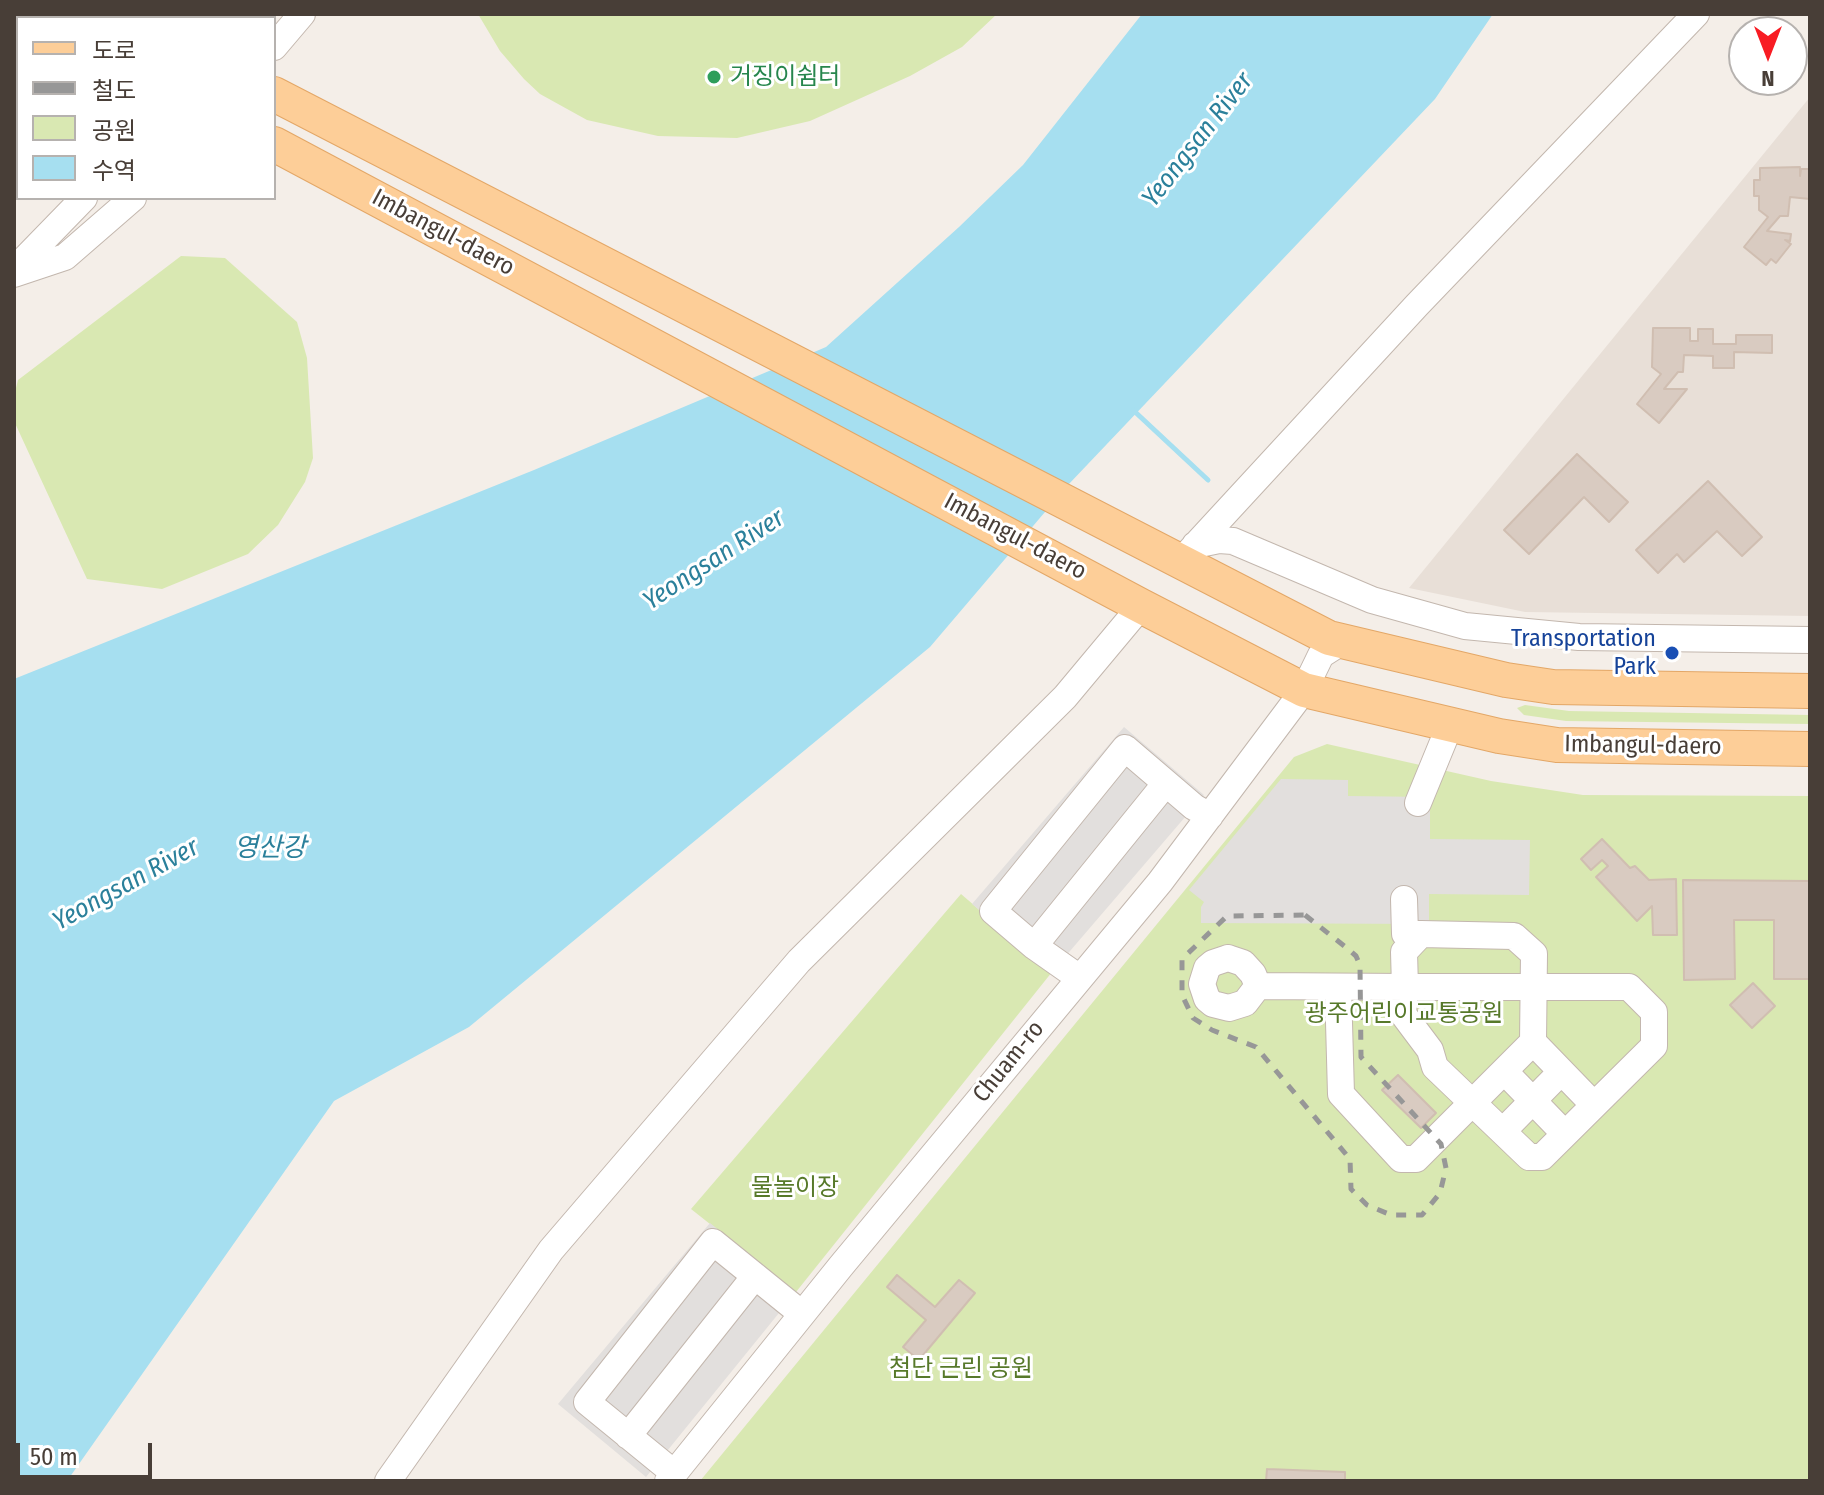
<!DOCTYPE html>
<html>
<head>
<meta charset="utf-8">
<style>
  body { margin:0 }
  #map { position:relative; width:1824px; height:1495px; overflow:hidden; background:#f4eee8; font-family:"Fira Sans Condensed","Noto Sans KR",sans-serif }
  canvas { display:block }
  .frame { position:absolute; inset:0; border:16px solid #483e37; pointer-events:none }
  .legend { position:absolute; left:16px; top:16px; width:260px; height:184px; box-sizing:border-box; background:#fff; border:2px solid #b6b2af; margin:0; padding:10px 14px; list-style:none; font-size:24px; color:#483e37 }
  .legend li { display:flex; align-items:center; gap:16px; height:40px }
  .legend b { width:40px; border:2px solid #b6b2af }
  .north { position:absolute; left:1728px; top:16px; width:80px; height:80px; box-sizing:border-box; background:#fff; border:2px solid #b6b2af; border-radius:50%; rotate:180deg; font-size:22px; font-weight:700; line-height:32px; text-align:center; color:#483e37 }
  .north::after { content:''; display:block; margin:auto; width:28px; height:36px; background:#f81c23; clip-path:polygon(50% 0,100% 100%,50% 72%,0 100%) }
  .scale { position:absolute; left:16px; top:1443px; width:136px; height:36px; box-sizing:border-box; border:4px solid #483e37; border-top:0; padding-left:10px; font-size:24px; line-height:28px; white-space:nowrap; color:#483e37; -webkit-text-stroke:6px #fff; paint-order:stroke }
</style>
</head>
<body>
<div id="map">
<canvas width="1824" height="1495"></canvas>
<div class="frame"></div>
<ul class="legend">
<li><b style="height:10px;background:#fdce98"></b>도로</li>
<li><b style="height:10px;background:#979797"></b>철도</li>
<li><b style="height:22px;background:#d9e8b2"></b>공원</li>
<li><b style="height:22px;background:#a6dff0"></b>수역</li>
</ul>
<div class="north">N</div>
<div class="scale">50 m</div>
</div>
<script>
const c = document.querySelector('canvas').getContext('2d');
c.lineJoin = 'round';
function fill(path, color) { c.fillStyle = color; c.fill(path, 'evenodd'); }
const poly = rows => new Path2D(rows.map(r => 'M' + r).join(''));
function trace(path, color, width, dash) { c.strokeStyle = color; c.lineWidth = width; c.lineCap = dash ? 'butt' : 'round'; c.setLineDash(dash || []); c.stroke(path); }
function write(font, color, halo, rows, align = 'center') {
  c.font = font + ' "Fira Sans Condensed","Noto Sans KR",sans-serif'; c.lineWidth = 6; c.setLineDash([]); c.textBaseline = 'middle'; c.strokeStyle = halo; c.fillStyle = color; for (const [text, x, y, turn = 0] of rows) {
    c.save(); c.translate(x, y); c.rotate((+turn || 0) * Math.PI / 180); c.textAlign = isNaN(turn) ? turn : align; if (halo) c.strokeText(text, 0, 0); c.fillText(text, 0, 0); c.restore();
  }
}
fill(poly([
  [1810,97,1810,616,1525,612,1409,588]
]), '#e8dfd7');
fill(poly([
  [478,14,997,14,962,47,910,76,810,121,737,138,658,136,587,120,540,94,524,79,500,51],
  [181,256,225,258,297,322,307,358,313,458,305,482,278,525,248,554,162,589,87,579,14,421,14,396,18,380],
  [1525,705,1569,711,1810,715,1810,724,1566,721,1524,715,1517,708],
  [1327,744,1491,781,1583,795,1810,796,1810,1481,700,1481,1294,757],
  [961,894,1052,972,796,1292,691,1209]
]), '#d9e8b2');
fill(poly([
  [1124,727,1204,795,1052,972,972,904],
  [1281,779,1348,780,1348,796,1430,797,1430,839,1530,840,1529,895,1429,894,1429,924,1201,923,1201,907,1204,902,1189,890],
  [710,1223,796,1292,646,1477,558,1404]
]), '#e2dfdd');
fill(poly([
  [1142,14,1493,14,1435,99,1068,485,930,647,469,1027,334,1101,67,1481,14,1481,14,679,534,470,826,347,959,227,1023,165]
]), '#a6dff0');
trace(poly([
  [1133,410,1208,480]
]), '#a6dff0', 5);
const building = poly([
  [14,122,18,123,18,160,14,178,14,122],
  [1800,167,1800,176,1801,169,1810,169,1810,199,1790,197,1788,216,1780,216,1767,231,1791,234,1790,241,1785,240,1791,244,1776,263,1771,259,1766,265,1744,247,1768,217,1759,210,1759,196,1754,196,1754,180,1760,180,1760,168,1800,167],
  [1653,328,1690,328,1690,341,1698,341,1698,329,1713,329,1713,344,1736,344,1736,335,1772,335,1772,353,1734,352,1734,368,1713,368,1713,356,1684,355,1683,372,1678,372,1664,389,1687,389,1659,423,1637,404,1661,374,1652,367,1653,328],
  [1577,454,1628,502,1609,522,1584,497,1529,554,1504,530,1577,454],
  [1708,481,1762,537,1742,556,1717,531,1684,562,1677,554,1658,573,1636,550,1708,481],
  [1602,839,1630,868,1635,866,1649,880,1676,879,1677,935,1653,935,1652,906,1637,921,1596,877,1608,866,1602,860,1591,870,1581,859,1602,839],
  [1683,880,1810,881,1810,979,1774,979,1774,920,1734,920,1735,979,1684,980,1683,880],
  [1753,983,1775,1006,1752,1028,1730,1005,1753,983],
  [1398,1075,1436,1113,1421,1128,1382,1090,1398,1075],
  [897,1275,935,1307,959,1280,975,1293,919,1360,903,1347,926,1320,887,1287,897,1275],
  [1267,1469,1345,1472,1345,1481,1266,1481,1267,1469]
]);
fill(building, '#d9cbc1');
trace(building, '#d0beb1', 2);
const minor = poly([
  [257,18,262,14],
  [274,47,302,14],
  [14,270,84,198],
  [14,274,65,257,133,198],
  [1195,545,1219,540,1233,541,1372,600,1465,626,1579,637,1810,640],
  [1179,563,1417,305,1696,14],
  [1418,803,1450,725],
  [1404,899,1405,934,1421,934],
  [1034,946,1166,783],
  [1228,958,1243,963,1253,974,1258,986,1245,1003,1229,1008,1213,1004,1207,999,1202,984,1207,968,1213,963,1228,958],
  [1078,977,1034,946,993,911,1125,748,1194,807,1210,816],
  [1258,986,1405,987,1404,952,1421,934,1514,936,1534,954,1533,1042,1416,1159,1401,1159,1341,1094,1338,987],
  [1405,987,1629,987,1654,1012,1654,1046,1542,1157,1529,1157,1435,1067,1430,1050,1403,1014,1405,987],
  [1533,1042,1594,1105],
  [1504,1071,1565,1134],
  [1503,1131,1561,1072],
  [628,1436,755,1276],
  [674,1473,587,1402,713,1242,802,1314],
  [388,1481,551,1250,799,961,1065,697,1141,606],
  [668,1481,841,1266,1160,882,1304,690,1321,655,1343,641]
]);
const major = poly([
  [18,14,26,18],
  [123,14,131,18],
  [274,94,1329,638,1506,680,1553,687,1810,691],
  [274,144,1141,606,1304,690,1499,736,1557,745,1810,749]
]);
trace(minor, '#c3b7ae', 28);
trace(major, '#e3a767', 36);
trace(minor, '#fff', 26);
trace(major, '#fdce98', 34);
trace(poly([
  [1305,915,1348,949,1356,956,1360,965,1361,1057,1441,1144,1446,1168,1440,1193,1422,1215,1391,1215,1367,1205,1351,1189,1350,1159,1256,1047,1212,1030,1193,1018,1182,995,1182,959,1227,916,1305,915]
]), '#979797', 5, [10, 10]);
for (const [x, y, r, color] of [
  [714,77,8,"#2e9e5b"],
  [1672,653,8,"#1a4fb4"]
]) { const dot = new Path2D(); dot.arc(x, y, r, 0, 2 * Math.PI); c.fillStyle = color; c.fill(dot); trace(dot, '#fff', 3); }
write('24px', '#27864d', '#fff', [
  ["거징이쉼터",730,77]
], 'left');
write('24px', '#483e37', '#fff', [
  ["Imbangul-daero",443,233,28],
  ["Imbangul-daero",1015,537,28],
  ["Imbangul-daero",1643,746,1],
  ["Chuam-ro",1009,1062,-51]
]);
write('24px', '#164399', '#fff', [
  ["Transportation",1656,639],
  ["Park",1656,667]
], 'right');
write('24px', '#57792a', '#fff', [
  ["광주어린이교통공원",1404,1014],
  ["물놀이장",795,1188],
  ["첨단 근린 공원",961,1369]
]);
write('italic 26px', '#2b809b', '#fff', [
  ["Yeongsan River",1198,140,-52],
  ["Yeongsan River",714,560,-33],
  ["영산강",270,849],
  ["Yeongsan River",126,885,-29]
]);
</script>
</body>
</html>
